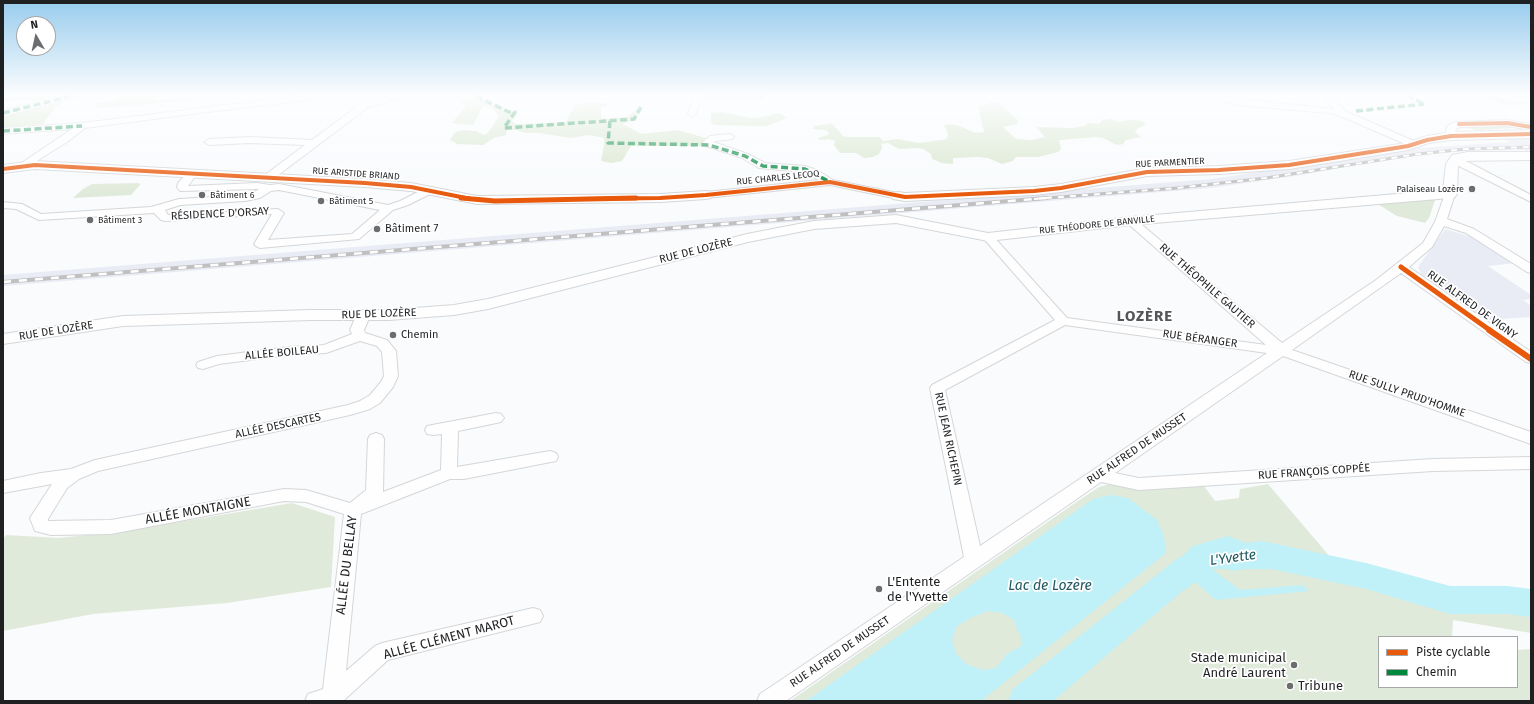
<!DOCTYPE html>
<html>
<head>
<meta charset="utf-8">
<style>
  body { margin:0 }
  #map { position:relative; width:1534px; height:704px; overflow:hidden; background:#f9fbfd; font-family:"Fira Sans",sans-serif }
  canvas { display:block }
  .frame { position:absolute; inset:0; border:4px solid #1f2022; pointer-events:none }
  .legend { position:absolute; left:1378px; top:636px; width:140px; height:52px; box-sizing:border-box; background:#fff; border:1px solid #a5a6a7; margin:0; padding:5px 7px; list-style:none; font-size:12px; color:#1f2022 }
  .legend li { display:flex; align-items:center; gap:8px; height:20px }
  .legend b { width:20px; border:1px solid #a5a6a7 }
  .north { position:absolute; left:16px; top:16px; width:40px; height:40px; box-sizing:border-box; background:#fff; border:1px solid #a5a6a7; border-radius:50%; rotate:351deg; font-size:11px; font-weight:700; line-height:16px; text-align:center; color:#1f2022 }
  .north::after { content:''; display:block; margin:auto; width:14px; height:18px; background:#6b6d6f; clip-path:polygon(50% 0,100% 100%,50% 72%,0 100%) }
</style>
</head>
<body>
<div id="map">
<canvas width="1534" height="704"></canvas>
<div class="frame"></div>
<ul class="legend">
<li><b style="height:5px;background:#e8590c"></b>Piste cyclable</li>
<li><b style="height:5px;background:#00873e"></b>Chemin</li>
</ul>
<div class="north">N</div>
</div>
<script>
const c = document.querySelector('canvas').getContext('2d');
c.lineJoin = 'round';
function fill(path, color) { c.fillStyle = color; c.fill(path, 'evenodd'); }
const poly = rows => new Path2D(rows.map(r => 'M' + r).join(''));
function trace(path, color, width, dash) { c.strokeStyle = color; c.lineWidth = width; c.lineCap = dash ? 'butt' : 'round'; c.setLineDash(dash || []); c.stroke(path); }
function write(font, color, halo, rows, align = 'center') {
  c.font = font + ' "Fira Sans",sans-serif'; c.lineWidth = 3.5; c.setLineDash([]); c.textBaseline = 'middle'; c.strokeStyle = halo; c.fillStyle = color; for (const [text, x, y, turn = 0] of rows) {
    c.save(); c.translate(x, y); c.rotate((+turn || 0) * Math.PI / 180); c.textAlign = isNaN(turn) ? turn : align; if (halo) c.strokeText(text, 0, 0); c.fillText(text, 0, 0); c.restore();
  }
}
fill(poly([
  [1526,138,1531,140,1531,153,1524,150,1469,151,1421,155,1366,163,1302,175,1210,188,3,286,3,275,1211,179,1419,148,1509,142,1505,139],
  [1445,229,1472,237,1516,263,1488,266,1531,295,1531,299,1523,300,1531,306,1531,317,1486,320,1422,275,1418,267]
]), '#e9ecf4');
fill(poly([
  [1481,95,1489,95,1518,102,1531,102,1531,103,1515,105,1508,103,1510,105,1504,105],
  [139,183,140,185,131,195,73,198,83,189,92,184],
  [1427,197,1435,200,1429,218,1425,223,1397,216,1376,203],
  [1110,484,1125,486,1138,489,1204,486,1215,501,1239,498,1240,489,1268,484,1337,565,1450,596,1503,597,1531,600,1531,633,1453,620,1452,637,1379,637,1379,687,1517,687,1517,650,1531,649,1531,701,790,701,1075,503,1099,487],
  [292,503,335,517,331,587,227,603,93,614,3,631,3,540,6,535,58,538,125,531]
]), '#e0eada');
fill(poly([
  [3,95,75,95,71,96,54,109,43,124,4,127,3,113,40,103,25,99,3,103],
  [121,95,156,95,153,100,194,98,197,100,99,108,94,104,114,100],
  [453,95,471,95,518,113,512,121,516,124,525,124,566,122,575,105,591,102,609,104,601,108,601,119,627,117,638,108,643,108,634,120,622,124,642,134,678,130,709,139,714,146,631,146,622,161,611,163,601,161,604,146,604,138,589,135,571,138,539,133,526,133,515,130,507,130,506,135,494,138,483,145,457,144,450,140,455,132,464,130,476,131,484,135,488,133,499,116,492,108,487,106,483,106,473,125,452,123,466,106],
  [994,102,1000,104,1018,120,1017,124,1003,127,1016,139,1032,140,1045,137,1036,127,1073,128,1084,126,1089,123,1099,124,1102,120,1111,119,1118,122,1129,120,1137,120,1144,122,1145,125,1137,129,1135,132,1141,137,1126,140,1123,144,1117,145,1103,138,1096,137,1059,140,1061,149,1058,152,1038,157,1016,157,1013,161,1002,164,988,158,978,157,953,158,953,164,942,163,932,159,931,154,923,149,916,148,899,149,888,143,881,144,882,148,879,154,873,157,864,158,856,153,840,153,834,145,835,141,829,139,820,140,818,138,828,135,829,133,826,130,813,129,814,126,832,123,843,136,847,137,880,137,883,141,897,139,919,143,941,140,947,139,948,134,944,125,952,124,960,126,975,133,984,132,978,106],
  [723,112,751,118,764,117,773,114,780,113,787,118,767,126,716,125,711,123,711,113],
  [1510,125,1531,128,1531,132,1514,128,1475,130,1466,127]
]), '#d7e6cd');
fill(poly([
  [1110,495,1128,498,1157,520,1164,536,1166,553,981,701,806,701,1093,499],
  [988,611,1002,613,1013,619,1022,640,1021,646,1007,654,996,668,983,670,966,664,956,653,952,640,957,626,970,618],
  [1228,536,1259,548,1277,569,1212,569,1240,590,1303,585,1309,591,1216,600,1195,582,1185,590,1160,586,1158,579,1193,546]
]), '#c0f0f8');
fill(poly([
  [1262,541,1366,563,1450,586,1507,586,1531,589,1531,617,1507,614,1450,614,1366,589,1262,567,1232,571,1221,567,1216,558,1221,549,1232,545,1262,541],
  [1189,554,1200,558,1205,567,1200,576,1053,701,1008,701,1013,689,1178,558,1189,554]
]), '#c0f0f8');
const minor = poly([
  [65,95,79,95,78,97,3,116,3,110,65,95],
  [305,95,332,95,328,98,207,112,85,128,67,142,24,169,19,166,20,164,72,129,3,134,3,128,82,123,305,95],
  [340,95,361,96,367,102,388,96,425,95,421,98,389,101,367,108,273,179,269,180,264,177,265,175,305,145,250,143,209,145,204,142,209,139,250,137,312,140,359,105,355,100,341,97,340,95],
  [463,95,480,95,480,96,476,99,464,97,463,95],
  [694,95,766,95,762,98,706,98,702,96,696,114,692,117,688,114,694,95],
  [1200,95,1217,95,1239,99,1334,109,1322,95,1331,95,1345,111,1416,142,1418,144,1416,146,1410,146,1338,115,1328,113,1239,105,1204,98,1200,95],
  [1507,120,1531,124,1531,130,1507,126,1460,127,1456,129,1454,138,1451,139,1446,136,1446,128,1450,124,1456,122,1507,120],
  [729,134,732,135,734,137,732,139,716,141,713,142,748,154,765,163,805,166,817,170,833,180,898,193,903,196,898,199,830,185,706,198,702,197,701,195,702,193,706,192,819,180,803,172,759,168,742,158,706,146,703,142,710,136,729,134],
  [1454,157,1468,162,1531,195,1531,202,1451,162,1449,160,1451,158,1454,157],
  [192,171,197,174,188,186,257,183,270,185,279,184,388,205,400,201,426,188,434,188,435,190,434,192,408,205,393,210,359,239,260,248,256,246,254,244,272,214,165,221,161,220,154,213,39,220,16,209,3,208,3,202,22,204,41,214,151,207,179,199,245,195,253,193,259,189,180,191,177,187,178,183,188,172,192,171],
  [279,190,380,210,352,234,268,240,284,213,278,209,174,215,168,215,165,210,180,205,245,201,260,198,271,191,279,190],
  [1450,191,1455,194,1447,219,1474,229,1531,264,1531,273,1527,272,1466,233,1444,226,1432,247,1409,267,1531,352,1531,363,1526,362,1401,273,1292,350,1531,432,1531,444,1283,356,1115,473,1139,478,1433,459,1531,457,1531,469,1433,471,1139,490,1101,482,786,701,757,701,760,694,964,557,930,388,932,385,1055,320,984,239,982,237,984,235,992,235,1067,318,1266,345,1125,221,1127,219,1135,219,1282,343,1376,280,1423,243,1435,222,1445,194,1450,191],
  [1065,325,1267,353,980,546,945,390,1065,325],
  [363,312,368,313,370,316,364,330,365,333,387,340,396,351,398,376,393,387,380,403,370,409,350,415,98,471,79,479,67,488,48,519,48,521,111,520,284,489,306,490,350,503,366,490,368,439,370,435,376,433,382,435,384,439,383,492,441,470,442,434,433,435,427,434,425,430,427,426,496,413,501,414,504,418,501,422,458,431,457,467,550,451,556,453,558,457,556,461,464,479,450,479,361,514,346,671,375,646,382,643,533,608,540,610,543,616,540,622,388,660,343,701,305,701,308,694,323,689,344,514,306,502,284,501,111,534,51,535,35,531,30,518,52,484,3,493,3,481,41,473,71,469,95,460,348,405,360,401,370,395,381,382,384,376,382,352,377,346,360,341,326,353,289,355,219,364,203,369,198,368,196,365,198,362,217,356,289,347,324,345,352,334,350,330,356,316,358,313,363,312]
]);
const tertiary = poly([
  [1531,130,1531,138,1451,140,1429,143,1408,150,1289,169,1219,174,1147,176,1061,192,1034,195,905,201,893,199,891,196,893,193,898,192,905,193,1034,187,1061,184,1147,168,1219,166,1289,161,1406,143,1427,136,1451,132,1531,130],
  [1468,152,1531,152,1531,160,1460,161,1458,164,1457,194,1455,197,1450,198,1131,225,988,241,896,223,814,229,748,242,488,309,454,315,389,320,311,320,123,326,3,344,3,334,123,316,311,310,389,310,454,305,488,299,747,234,814,221,896,215,988,233,1131,217,1443,190,1446,164,1452,155,1468,152],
  [35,161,365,179,411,183,477,196,660,194,706,191,711,192,713,195,711,198,706,199,660,202,477,204,411,191,365,187,35,169,3,173,3,165,35,161]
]);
trace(minor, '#d4d6d8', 2);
trace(tertiary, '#d4d6d8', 2);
fill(minor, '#fefeff');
fill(tertiary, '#fefeff');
const railFar1 = poly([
  [1034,199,1177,188,1266,178,1418,154,1466,149,1531,147]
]);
const rail = poly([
  [3,282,1047,198]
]);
trace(railFar1, '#c0c0c1', 3);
trace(rail, '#c0c0c1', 4);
trace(railFar1, '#fff', 2, [6]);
trace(rail, '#fff', 2.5, [8]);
trace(poly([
  [1407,95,1424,104],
  [476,96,509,112,515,112,504,128,634,119,641,107],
  [1356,111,1424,104],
  [3,113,75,95],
  [610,121,608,143,709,145,745,156,763,166,805,169,830,182],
  [3,131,82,126]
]), '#00873e', 3.5, [7, 3.5]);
trace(poly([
  [706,95,762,95],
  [1459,124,1507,123,1531,127],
  [3,169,35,165,365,183,411,187,471,199],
  [581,199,660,198,706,195,830,182,905,197,1034,191,1061,188,1147,172,1219,170,1289,165,1408,146,1427,140,1451,136,1531,134]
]), '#e8590c', 4);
trace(poly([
  [461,198,495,201,636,198],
  [1401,267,1491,331]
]), '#e8590c', 5);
trace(poly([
  [1489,330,1531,359]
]), '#e8590c', 6);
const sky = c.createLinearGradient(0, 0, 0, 194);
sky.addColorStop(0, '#98ccee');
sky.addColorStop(0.49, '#fcfdfe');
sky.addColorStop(1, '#fcfdfe00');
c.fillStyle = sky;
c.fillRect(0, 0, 1534, 194);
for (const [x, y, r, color] of [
  [1472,189,4,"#6b6d6f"],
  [202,195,4,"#6b6d6f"],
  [321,201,4,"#6b6d6f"],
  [90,220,4,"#6b6d6f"],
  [377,229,4,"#6b6d6f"],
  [393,335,4,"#6b6d6f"],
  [879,589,4,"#6b6d6f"],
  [1294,665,4,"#6b6d6f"],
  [1290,686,4,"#6b6d6f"]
]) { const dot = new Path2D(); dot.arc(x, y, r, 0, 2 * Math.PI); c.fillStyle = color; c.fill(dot); trace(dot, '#fff', 1.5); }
write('9px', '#1f2022', '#fff', [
  ["RUE PARMENTIER",1170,163,-3],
  ["RUE ARISTIDE BRIAND",356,174,4],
  ["RUE CHARLES LECOQ",778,178,-6],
  ["RUE THÉODORE DE BANVILLE",1097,225,-6]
]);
write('9px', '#1f2022', '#fff', [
  ["Palaiseau Lozère",1464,189,"right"],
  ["Bâtiment 6",210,195],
  ["Bâtiment 5",329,201],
  ["Bâtiment 3",98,220]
], 'left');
write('11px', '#1f2022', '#fff', [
  ["RÉSIDENCE D'ORSAY",220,214,-3],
  ["RUE DE LOZÈRE",696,251,-14],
  ["RUE THÉOPHILE GAUTIER",1207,286,41],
  ["RUE ALFRED DE VIGNY",1472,305,36],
  ["RUE DE LOZÈRE",379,314,-2],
  ["RUE DE LOZÈRE",56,331,-9],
  ["RUE BÉRANGER",1200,339,8],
  ["ALLÉE BOILEAU",282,353,-5],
  ["RUE SULLY PRUD'HOMME",1407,394,19],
  ["ALLÉE DESCARTES",278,426,-12],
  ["RUE JEAN RICHEPIN",948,439,78],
  ["RUE ALFRED DE MUSSET",1137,449,-34],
  ["RUE FRANÇOIS COPPÉE",1314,472,-4],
  ["RUE ALFRED DE MUSSET",840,652,-34]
]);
write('11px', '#1f2022', '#fff', [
  ["Bâtiment 7",385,229],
  ["Chemin",401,335]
], 'left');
write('13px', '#1f2022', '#fff', [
  ["ALLÉE MONTAIGNE",198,511,-10],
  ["ALLÉE DU BELLAY",347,565,-83],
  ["ALLÉE CLÉMENT MAROT",449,638,-15]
]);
write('13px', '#1f2022', '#fff', [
  ["L'Entente",887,582],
  ["de l'Yvette",887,597],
  ["Stade municipal",1286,658,"right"],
  ["André Laurent",1286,673,"right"],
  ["Tribune",1298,686]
], 'left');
write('italic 14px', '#205961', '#fff', [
  ["L'Yvette",1233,558,-8],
  ["Lac de Lozère",1050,586]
]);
c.letterSpacing = '1px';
write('bold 15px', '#54565a', '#fff', [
  ["LOZÈRE",1145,317]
]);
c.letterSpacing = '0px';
</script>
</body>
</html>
